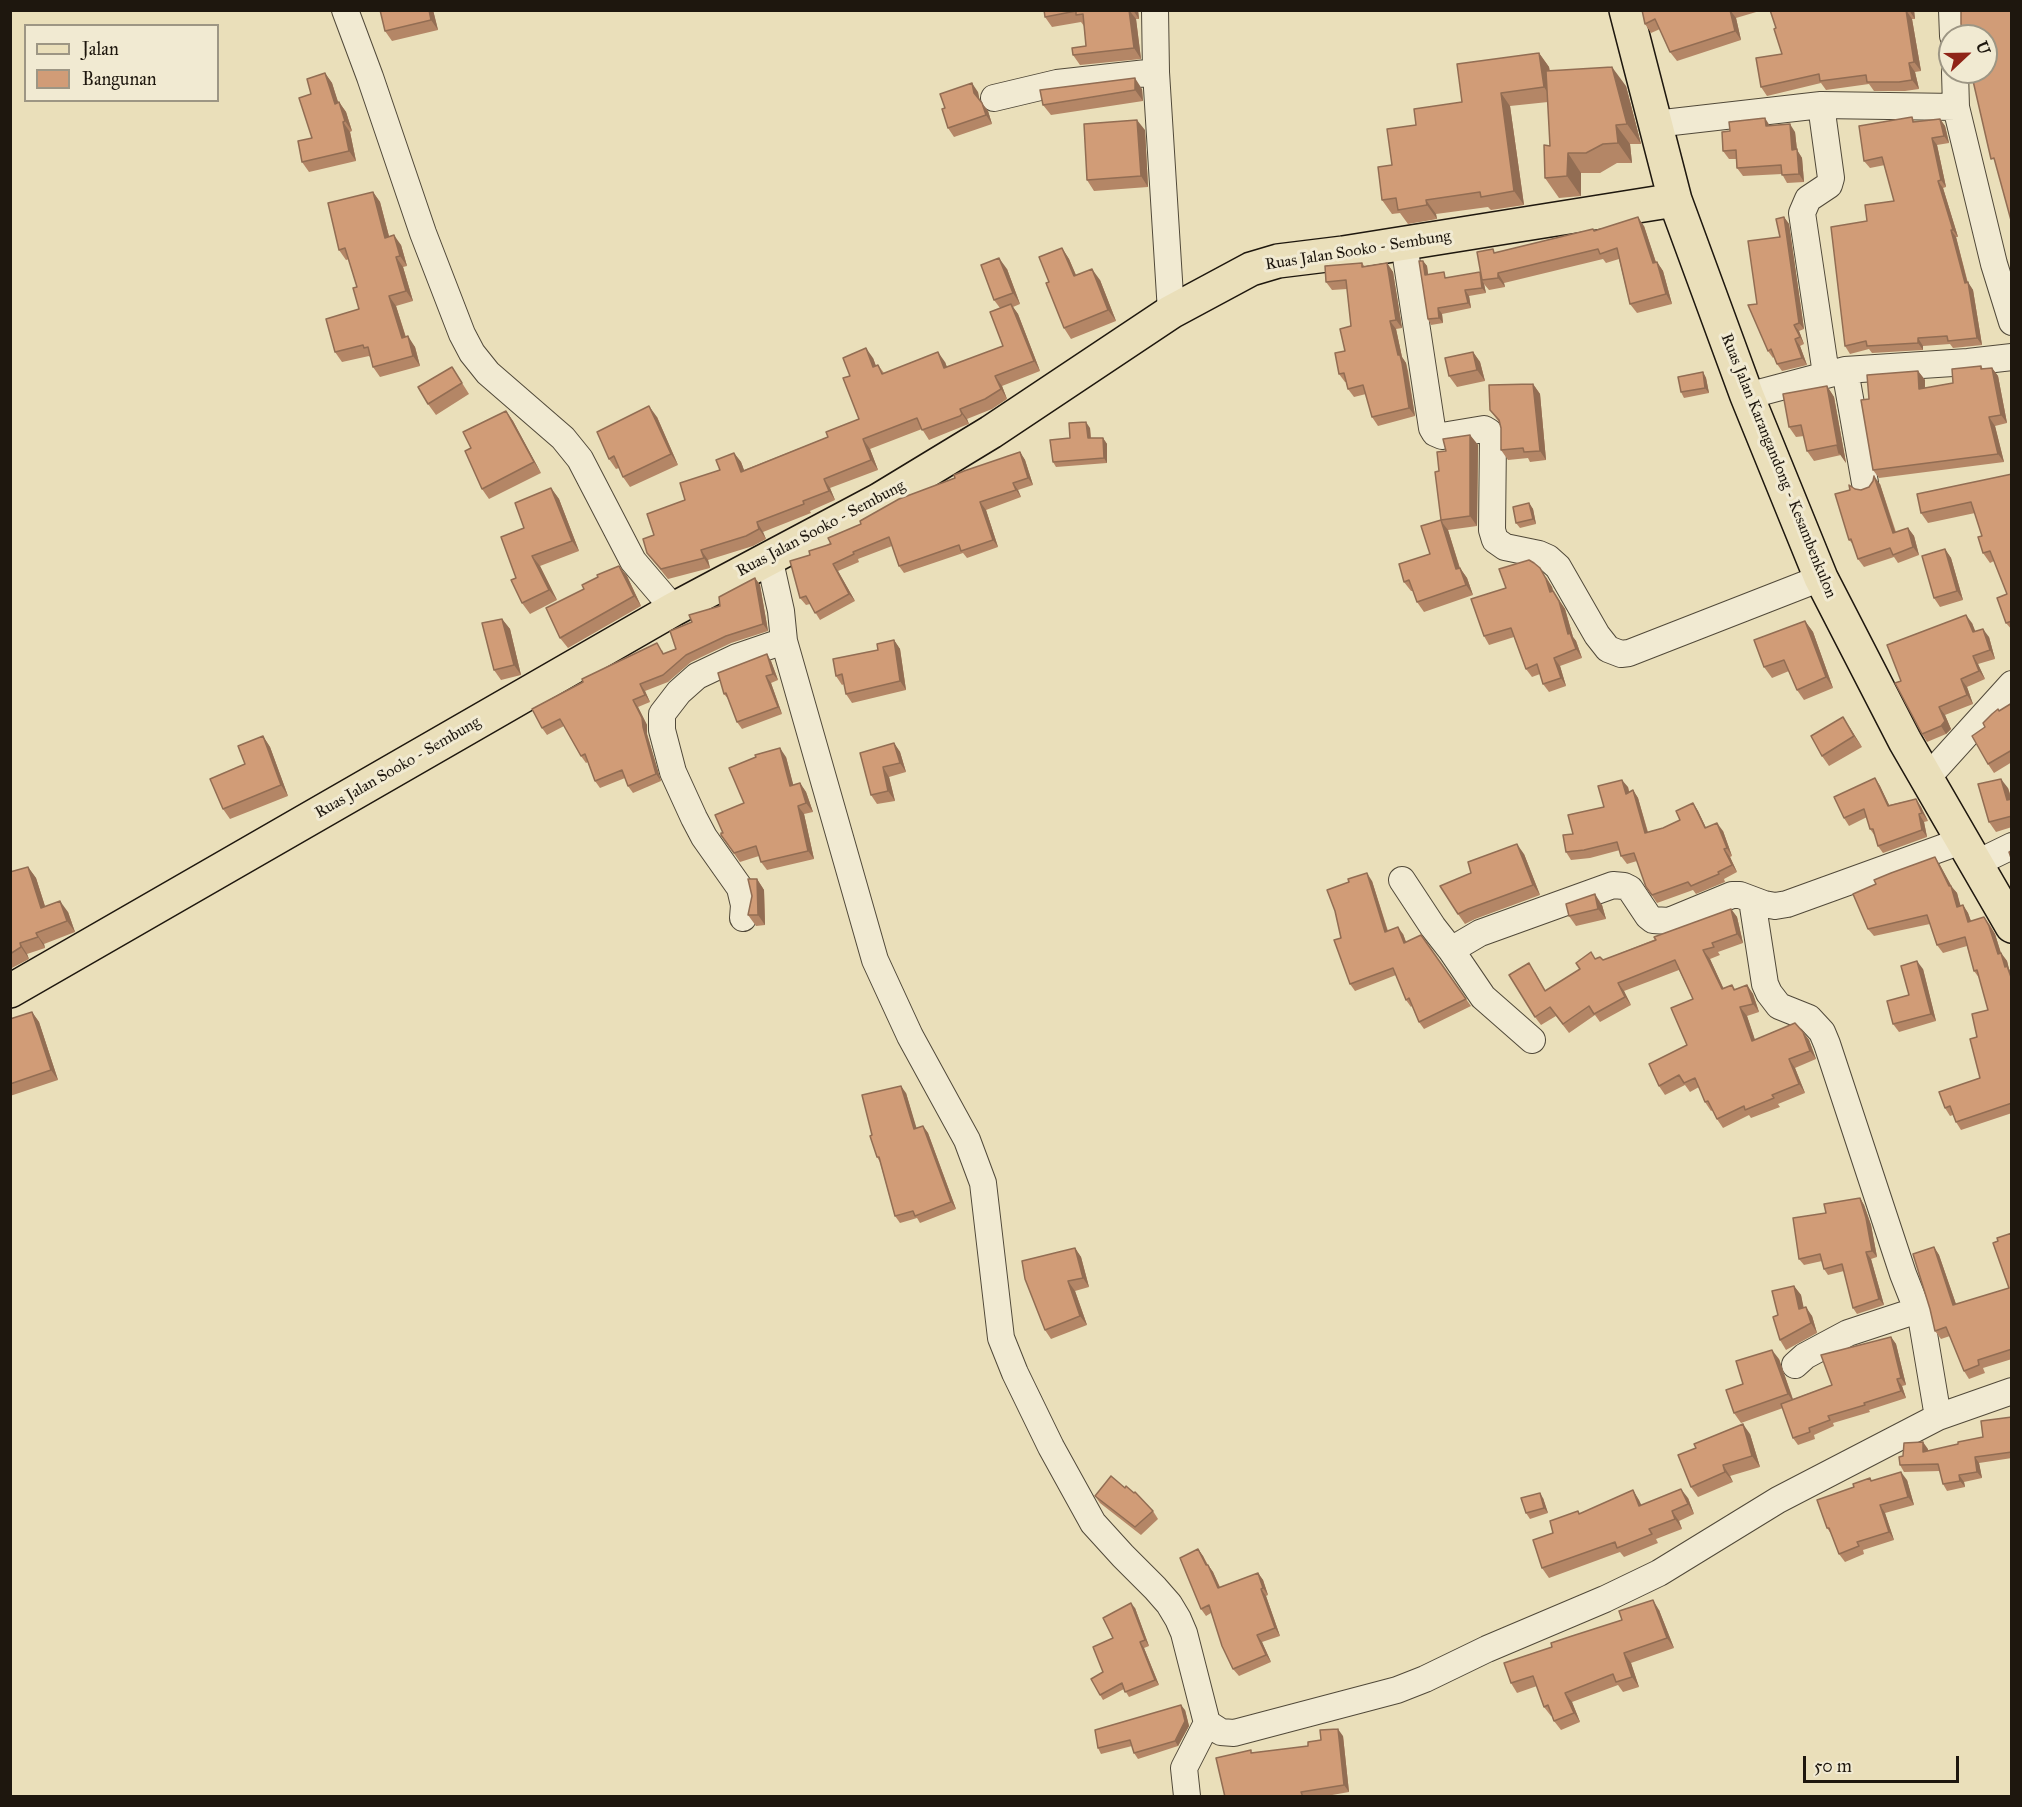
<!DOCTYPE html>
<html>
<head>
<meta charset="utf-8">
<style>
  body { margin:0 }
  #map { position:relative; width:2022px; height:1807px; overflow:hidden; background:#eadfba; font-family:"IM FELL Great Primer",serif }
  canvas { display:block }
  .frame { position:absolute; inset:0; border:12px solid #1e170e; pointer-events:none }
  .legend { position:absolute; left:24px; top:24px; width:195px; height:78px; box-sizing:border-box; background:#f1ead2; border:2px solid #9d9684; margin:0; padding:8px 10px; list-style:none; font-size:18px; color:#1e170e }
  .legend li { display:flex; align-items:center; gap:12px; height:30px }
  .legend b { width:30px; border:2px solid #9d9684 }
  .north { position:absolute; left:1938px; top:24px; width:60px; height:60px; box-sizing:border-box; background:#f1ead2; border:2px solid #9d9684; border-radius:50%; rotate:68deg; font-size:16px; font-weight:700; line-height:24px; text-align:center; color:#1e170e }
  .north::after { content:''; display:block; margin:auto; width:21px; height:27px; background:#8f2418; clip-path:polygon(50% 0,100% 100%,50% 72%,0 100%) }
  .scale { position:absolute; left:1803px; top:1756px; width:156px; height:27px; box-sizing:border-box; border:3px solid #1e170e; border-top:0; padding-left:8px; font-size:18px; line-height:21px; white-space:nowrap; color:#1e170e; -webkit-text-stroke:4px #f1ead2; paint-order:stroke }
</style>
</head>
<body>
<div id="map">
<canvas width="2022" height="1807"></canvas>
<div class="frame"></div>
<ul class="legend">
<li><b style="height:8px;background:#eadfba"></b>Jalan</li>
<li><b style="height:16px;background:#d19c77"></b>Bangunan</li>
</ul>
<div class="north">U</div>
<div class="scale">50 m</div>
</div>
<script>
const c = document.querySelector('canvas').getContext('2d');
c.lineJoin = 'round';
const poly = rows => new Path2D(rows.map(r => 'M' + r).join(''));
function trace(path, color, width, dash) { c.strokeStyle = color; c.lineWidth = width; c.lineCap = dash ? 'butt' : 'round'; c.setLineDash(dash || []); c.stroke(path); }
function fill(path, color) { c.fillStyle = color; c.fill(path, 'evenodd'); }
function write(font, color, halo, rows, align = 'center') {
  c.font = font + ' "IM FELL Great Primer",serif'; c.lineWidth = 6; c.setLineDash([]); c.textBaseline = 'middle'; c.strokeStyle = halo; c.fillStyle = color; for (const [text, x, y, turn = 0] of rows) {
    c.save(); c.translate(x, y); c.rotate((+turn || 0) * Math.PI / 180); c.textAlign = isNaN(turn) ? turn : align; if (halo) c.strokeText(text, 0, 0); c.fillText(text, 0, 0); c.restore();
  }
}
const minor = poly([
  [345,10,370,77,423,233,462,334,472,353,488,373,563,438,580,459,633,561,674,609],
  [1155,10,1156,72,1171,312],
  [1952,10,1953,36],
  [1955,72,1956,107,1994,264,2012,322],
  [994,98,1057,83,1156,72],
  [1821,105,1831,178,1829,185,1808,199,1802,213,1826,374],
  [1655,124,1821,105,1956,107],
  [1404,244,1432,428,1435,433,1442,436,1484,429,1489,432,1493,438,1492,530,1495,540,1505,547,1539,554,1548,558,1558,567,1597,635,1608,649,1621,654,1629,653,1821,578],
  [1845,370,1865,483],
  [1747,396,1845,370,1968,362,2012,357],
  [769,557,781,611,784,641,875,960,910,1036,967,1140,983,1183,1001,1338,1015,1373,1051,1447,1093,1523,1123,1556,1155,1588,1169,1604,1178,1619,1184,1633,1207,1723,1221,1732,1234,1733,1397,1690,1425,1679,1487,1649,1605,1599,1659,1573,1778,1500,1938,1417,2012,1391],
  [1927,778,2012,684],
  [1977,863,2012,846],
  [1402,880,1433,927,1451,950,1480,933,1613,885,1624,886,1630,889,1648,916,1653,920,1669,921,1732,895,1740,895,1764,904,1775,906,1787,904,1964,840],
  [1752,900,1765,984,1769,993,1779,1006,1809,1018,1822,1032,1827,1044,1903,1274,1922,1322,1938,1417],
  [743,918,744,905,740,888,704,837,694,818,673,772,662,730,662,714,679,692,697,676,737,657,784,641],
  [1451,950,1483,997,1532,1040],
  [1795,1365,1805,1356,1848,1333,1918,1310],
  [1187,1796,1184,1768,1207,1723]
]);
const major = poly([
  [1626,10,1675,200,1747,396,1821,578,1905,741,2012,926],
  [10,991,674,609,879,500,991,432,1171,312,1251,269,1278,261,1343,253,1675,200]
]);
trace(minor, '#514939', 28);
trace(major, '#1e170e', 36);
trace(minor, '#f1ead2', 26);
trace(major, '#eadfba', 33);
fill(poly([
  [380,10,433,10,438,30,392,41,385,31],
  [1044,10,1138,10,1139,19,1136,19,1141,59,1080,65,1073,55,1086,46,1084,26,1081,22,1052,27,1045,17],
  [1642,10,1763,10,1736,18,1741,40,1677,61,1670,52,1660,29,1651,33,1645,24],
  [1770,10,1914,10,1915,19,1912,19,1921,71,1915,72,1919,89,1905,91,1874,91,1869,84,1826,90,1821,83,1767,96,1761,87,1782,54,1776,28],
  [1539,53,1549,67,1550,71,1626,86,1641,144,1630,144,1632,163,1617,163,1600,173,1581,173,1581,196,1559,198,1545,178,1550,146,1548,102,1510,106,1524,205,1491,210,1488,207,1436,214,1437,219,1408,224,1400,213,1392,214,1382,200,1392,165,1416,125,1462,102],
  [325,73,332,83,338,103,339,102,346,112,352,131,350,132,356,161,309,172,302,162,312,138,311,94],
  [1142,89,1143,101,1051,115,1043,105],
  [978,92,979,100,988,111,992,124,954,137,948,128],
  [1912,117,1915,122,1940,119,1945,126,1949,143,1937,145,1946,187,1943,188,1958,237,1956,237,1968,283,1973,290,1982,345,1953,348,1950,344,1923,346,1923,350,1872,353,1869,349,1850,354,1845,346,1867,221,1894,201,1885,165,1870,168,1864,161],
  [1770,126,1795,132,1797,150,1802,158,1804,182,1787,183,1782,174,1743,176,1737,168,1736,159,1729,159,1723,151],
  [1145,130,1148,187,1094,191,1087,180],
  [373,192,380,202,389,236,401,245,407,266,403,267,413,301,396,306,406,337,415,347,420,366,380,377,373,367,371,358,369,356,342,362,335,352,359,309,357,287,349,259,346,260,339,250],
  [1784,217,1789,224,1804,329,1799,331,1804,344,1800,346,1807,365,1782,371,1777,364,1774,357,1773,358,1768,351,1757,304,1780,237],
  [1644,226,1656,262,1657,262,1663,271,1672,304,1637,313,1630,304,1619,259,1606,263,1603,259,1504,283,1505,287,1489,290,1484,284,1486,293,1469,296,1471,308,1442,314,1443,323,1431,325,1428,319,1423,261,1427,266,1428,275,1448,278,1481,274,1496,253,1595,231],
  [1062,248,1069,259,1076,275,1100,280,1116,321,1071,339,1064,328,1049,282],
  [1362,263,1365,267,1387,263,1393,272,1402,328,1396,329,1402,357,1406,363,1408,371,1415,416,1378,426,1372,417,1366,394,1354,397,1348,389,1346,382,1345,382,1339,374,1351,326,1347,289,1332,290,1326,282],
  [1007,269,1020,304,1013,307,1018,314,1040,371,1002,386,1007,399,992,409,967,419,969,424,966,425,929,440,922,429,870,449,878,470,830,488,835,500,810,511,811,513,763,532,766,539,753,546,708,560,710,568,668,579,647,553,654,535,685,500,720,470,734,453,741,462,744,470,828,437,859,419,850,376,873,358,876,366,878,365,884,373,945,362,947,367,1003,346,1000,308,994,300],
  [1473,352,1480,362,1485,381,1457,387,1449,376],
  [1981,366,1983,369,1992,368,1998,376,2007,423,1995,426,2004,462,1879,478,1873,470,1869,399,1918,371,1925,380,1925,388,1953,383],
  [452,367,469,394,436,415,428,404],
  [1703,372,1706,378,1709,393,1684,398,1681,392],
  [1533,384,1540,394,1546,460,1530,462,1528,458,1508,460,1501,450,1501,428,1499,422,1490,410],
  [1827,386,1834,397,1846,463,1841,455,1814,461,1807,451,1804,436,1796,437,1789,427],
  [506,411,513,421,541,473,489,499,482,489,471,448],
  [657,417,678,465,630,487,623,477,619,468,616,469,609,459],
  [1090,428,1091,438,1103,438,1107,444,1107,463,1056,467,1053,462,1070,438],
  [1470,435,1478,445,1477,526,1448,530,1460,568,1467,578,1473,595,1424,612,1417,602,1413,591,1411,591,1404,582,1430,554,1441,520,1446,451],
  [1020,452,1025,460,1033,485,1018,490,1021,497,986,510,998,547,967,558,963,553,904,573,899,566,892,546,858,559,859,562,838,571,855,601,820,620,810,604,806,605,800,598,810,555,861,524],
  [2012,474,2012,630,2006,623,2007,594,1994,561,1990,563,1983,553,1982,536,1975,513,1928,523,1921,513],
  [1880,484,1896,532,1908,528,1914,536,1919,555,1898,563,1894,557,1864,567,1858,559,1853,544,1849,540,1855,489,1861,490],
  [551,488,559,499,579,551,540,566,557,600,530,614,522,603,516,578,524,528],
  [1529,503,1533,509,1536,524,1520,528,1516,523],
  [1945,549,1951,558,1963,600,1940,607,1934,598],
  [619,566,627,576,641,606,568,648,560,638,584,589],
  [1546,577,1552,587,1553,591,1565,609,1573,637,1576,641,1582,658,1560,666,1566,686,1549,692,1543,684,1540,674,1532,677,1526,669,1514,637,1489,645,1484,636],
  [755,578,760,585,768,631,731,643,691,662,668,682,645,691,650,702,638,707,647,725,647,734,661,781,633,793,628,786,625,778,600,788,595,781,588,762,586,763,581,756,564,726,547,735,542,728,662,650,664,654,676,649,692,622,720,606],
  [502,619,510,629,521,675,501,680,494,670],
  [1805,621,1813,632,1833,688,1804,700,1797,690,1789,671,1772,678,1764,667],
  [1972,623,1975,632,1989,637,1995,659,1978,664,1985,679,1967,687,1973,704,1945,715,1951,729,1946,734,1927,742,1922,734,1901,681],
  [894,640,900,649,906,690,852,703,846,694,844,684,842,685,836,676],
  [771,661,778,680,771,683,782,714,742,729,737,722,729,700,724,694],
  [2012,703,2012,762,1994,773,1988,764,1985,727,1999,711],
  [1850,728,1862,747,1829,766,1822,756],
  [263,736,270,747,288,796,230,819,223,809,245,764],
  [894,743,900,752,906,772,889,777,895,801,877,804,871,795],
  [786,757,793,785,800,783,806,792,813,812,804,814,814,859,767,870,761,862,759,856,740,862,721,835,744,803],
  [1875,778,1880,786,1889,805,1916,799,1921,807,1928,821,1924,822,1927,837,1883,853,1878,846,1875,836,1870,829,1867,817,1849,826,1844,818],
  [1628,787,1629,792,1633,790,1638,798,1648,832,1663,828,1680,820,1693,803,1698,811,1706,828,1723,831,1732,856,1730,857,1737,872,1724,879,1725,882,1696,894,1693,890,1657,903,1646,887,1637,861,1627,864,1621,856,1620,850,1590,858,1571,860,1566,852,1573,834],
  [2008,788,2012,799,2012,827,1996,832,1989,822],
  [1524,854,1540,895,1475,919,1465,924,1458,914],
  [1940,865,1951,886,1957,893,1960,906,1963,905,1968,913,1971,921,1984,917,1990,925,1995,934,2001,953,2007,961,2009,969,2012,973,2012,1113,1961,1130,1956,1122,1953,1115,1950,1116,1945,1108,1980,1078,1977,1037,1988,1010,1980,979,1974,971,1967,946,1943,953,1937,945,1930,924,1874,936,1868,929],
  [28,867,36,878,45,906,68,912,75,932,44,944,45,948,27,954,29,959,10,969,10,872],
  [757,879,764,890,765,925,756,926,748,915,752,896],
  [1372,881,1388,931,1403,934,1406,942,1421,935,1471,1006,1424,1029,1419,1022,1412,1006,1411,1007,1406,1000,1396,975,1355,991,1350,984],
  [1602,905,1606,919,1576,926,1569,916],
  [1731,909,1737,917,1743,943,1718,952,1720,955,1710,959,1723,988,1732,985,1735,989,1747,985,1753,994,1759,1012,1747,1016,1755,1040,1803,1032,1809,1040,1816,1059,1795,1068,1805,1093,1778,1104,1780,1107,1751,1118,1749,1115,1723,1128,1717,1119,1713,1110,1711,1111,1705,1102,1699,1087,1690,1092,1685,1085,1665,1095,1659,1086,1687,1045,1693,999,1679,970,1624,991,1631,1005,1600,1022,1595,1015,1569,1033,1556,1016,1541,1025,1535,1017,1535,972,1546,991,1596,959,1603,960],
  [1923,969,1936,1021,1899,1032,1893,1024],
  [32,1012,39,1022,58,1080,10,1096,10,1019],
  [906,1093,916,1128,923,1126,928,1133,956,1209,920,1223,917,1218,900,1223,895,1216,880,1162,877,1157,872,1135],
  [1860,1198,1864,1205,1871,1225,1877,1257,1871,1259,1884,1305,1857,1314,1853,1308,1844,1271,1828,1275,1824,1269,1822,1261,1804,1265,1799,1259,1826,1213],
  [2012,1233,2012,1359,1983,1368,1985,1373,1969,1379,1964,1371,1950,1336,1941,1339,1935,1331,1934,1247,1939,1255,1956,1304,2009,1288,1998,1241],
  [1075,1248,1081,1257,1089,1287,1075,1291,1087,1325,1051,1339,1045,1330],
  [1794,1286,1801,1295,1803,1308,1812,1316,1817,1333,1786,1350,1780,1340,1778,1315],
  [1891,1337,1896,1344,1906,1385,1902,1386,1906,1398,1869,1410,1870,1412,1833,1423,1834,1426,1814,1435,1815,1439,1798,1445,1793,1438,1783,1408,1741,1423,1734,1413,1743,1384,1779,1359,1793,1399,1832,1385],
  [2012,1417,2012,1458,1979,1463,1982,1478,1964,1482,1965,1487,1947,1491,1943,1484,1940,1471,1904,1472,1900,1465,1928,1449,1928,1451,1958,1444,1983,1437],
  [1750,1434,1760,1467,1730,1476,1733,1482,1698,1497,1691,1487],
  [1872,1480,1907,1480,1914,1505,1885,1513,1894,1540,1863,1550,1864,1554,1845,1562,1839,1554,1832,1535,1827,1528],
  [1125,1488,1153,1511,1158,1519,1141,1535,1100,1503,1095,1496],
  [1633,1490,1641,1505,1688,1498,1694,1514,1679,1521,1682,1529,1656,1539,1658,1543,1624,1557,1620,1552,1549,1578,1542,1568,1553,1533,1578,1511,1580,1514],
  [1543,1498,1548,1513,1530,1519,1526,1513],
  [1198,1549,1203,1556,1208,1565,1213,1572,1220,1587,1258,1573,1263,1580,1268,1595,1266,1596,1280,1636,1262,1642,1271,1662,1239,1676,1233,1669,1211,1613,1206,1616,1201,1609],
  [1135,1608,1149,1646,1144,1648,1159,1685,1129,1697,1124,1689,1103,1700,1100,1695,1103,1672,1113,1638],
  [1659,1610,1674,1648,1631,1663,1639,1687,1623,1692,1618,1685,1572,1702,1580,1722,1561,1730,1554,1721,1552,1716,1551,1716,1544,1707,1537,1686,1517,1693,1511,1683],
  [1185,1710,1189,1726,1178,1746,1138,1759,1134,1753,1132,1746,1101,1754,1098,1748],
  [1343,1736,1349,1792,1321,1797,1225,1797,1253,1753,1308,1746]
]), '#b48666');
fill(poly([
  [429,10,433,10,438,30,431,20],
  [1129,10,1136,19,1141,59,1134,48],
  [1133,10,1138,10,1139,19],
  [1730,10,1736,18,1741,40,1735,31],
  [1906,10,1912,19,1921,71,1914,62],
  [1909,10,1914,10,1915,19],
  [1539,53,1549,67,1553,101,1544,87],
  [1909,63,1915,72,1919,89,1912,80],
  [1612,67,1626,86,1641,144,1627,124],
  [325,73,332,83,342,114,335,104],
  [1135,78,1142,89,1143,101,1135,90],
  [972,83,978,92,980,102,974,93],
  [1501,93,1510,106,1524,205,1514,191],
  [339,102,346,112,352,131,345,121],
  [982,103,988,111,992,124,986,115],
  [1765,118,1770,126,1766,126],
  [1940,119,1945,126,1949,143,1944,136],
  [1137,120,1145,130,1148,187,1141,176],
  [343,122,350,132,356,161,349,151],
  [1790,124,1795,132,1797,150,1802,158,1804,182,1799,174,1792,150],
  [1616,125,1630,144,1632,163,1618,143],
  [1932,138,1937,145,1946,187,1941,180],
  [1568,153,1581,173,1581,196,1567,176],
  [1938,181,1943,188,1958,237,1953,230],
  [373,192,380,202,392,248,385,238],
  [1426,200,1436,214,1437,219,1427,205],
  [1638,217,1644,226,1659,272,1653,263],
  [1784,217,1789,224,1804,329,1799,323],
  [1951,230,1956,237,1968,285,1968,282,1973,290,1982,345,1977,338],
  [394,235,401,245,407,266,400,256],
  [1062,248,1069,259,1081,287,1074,276],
  [396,257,403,267,413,301,406,291],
  [999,258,1007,269,1020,304,1013,293],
  [1423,261,1427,266,1429,281,1425,275],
  [1657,262,1663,271,1672,304,1666,294],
  [1387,263,1393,272,1402,328,1396,320],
  [1092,269,1100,280,1116,321,1108,310],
  [1480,272,1483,277,1482,280,1484,284,1486,293,1482,288],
  [1498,273,1504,283,1505,287,1498,278],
  [1465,290,1469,296,1471,308,1468,303],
  [389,296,396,306,409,348,402,338],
  [1011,304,1018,314,1040,371,1034,361],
  [1438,308,1442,314,1443,323,1439,318],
  [1390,321,1396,329,1402,357,1406,363,1415,416,1409,408],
  [1794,325,1799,331,1804,344,1800,337],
  [408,336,415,347,420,366,413,356],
  [1918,338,1923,346,1923,350,1918,343],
  [1795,339,1800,346,1807,365,1802,358],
  [866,348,873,358,880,377,873,367],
  [938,352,945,362,951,378,944,368],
  [1473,352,1480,362,1485,381,1477,370],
  [1992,368,1998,376,2007,423,2001,415],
  [1918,371,1925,380,1925,398,1919,389],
  [1703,372,1706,378,1709,393,1705,388],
  [995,376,1002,386,1007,399,1001,389],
  [1533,384,1540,394,1546,460,1540,451],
  [1827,386,1834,397,1846,463,1839,453],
  [649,406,657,417,678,465,671,454],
  [960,409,967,419,969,424,962,414],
  [506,411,513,421,541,473,534,462],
  [1989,417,1995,426,2004,462,1998,454],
  [1086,422,1090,428,1091,444,1088,438],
  [1470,435,1478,445,1477,526,1470,516],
  [1103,438,1107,444,1107,463,1104,458],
  [863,439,870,449,878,470,871,460],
  [1020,452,1025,460,1033,485,1028,478],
  [734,453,741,462,748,481,741,472],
  [1874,476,1880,484,1898,541,1893,533],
  [824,479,830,488,835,500,829,491],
  [1013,483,1018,490,1021,497,1016,490],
  [551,488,559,499,579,551,572,541],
  [980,502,986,510,998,547,993,540],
  [1529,503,1533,509,1536,524,1533,519],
  [1441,521,1448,530,1463,579,1456,569],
  [757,522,763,532,766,539,759,529],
  [1908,528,1914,536,1919,555,1913,547],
  [1945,549,1951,558,1963,600,1957,591],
  [701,550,708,560,710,568,704,558],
  [532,556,540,566,557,600,549,590],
  [833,564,838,571,855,601,849,594],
  [619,566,627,576,641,606,634,596],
  [1460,568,1467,578,1473,595,1466,585],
  [1540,568,1552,587,1556,600,1550,592],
  [755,578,760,585,768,631,763,624],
  [1553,591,1565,609,1573,637,1576,641,1582,658,1576,649,1568,634],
  [1966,615,1972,623,1979,640,1973,632],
  [502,619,510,629,521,675,514,665],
  [1805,621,1813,632,1833,688,1826,677],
  [1983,629,1989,637,1995,659,1990,650],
  [894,640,900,649,906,690,900,681],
  [767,654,771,661,778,680,773,674],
  [1973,656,1978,664,1985,679,1979,671],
  [1554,658,1560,666,1566,686,1561,678],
  [766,676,771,683,782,714,778,707],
  [1961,679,1967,687,1973,704,1967,695],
  [640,684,645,691,650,702,645,695],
  [633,700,638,707,647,725,647,734,661,781,656,774],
  [1939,707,1945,715,1951,729,1946,734,1941,726],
  [1843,717,1850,728,1862,747,1854,736],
  [263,736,270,747,288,796,281,785],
  [894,743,900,752,906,772,900,763],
  [780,748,786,757,796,795,790,786],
  [883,767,889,777,895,801,888,791],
  [1875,778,1880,786,1893,813,1888,806],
  [2001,779,2008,788,2012,802,2007,800],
  [1622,780,1628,787,1631,801,1626,794],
  [800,783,806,792,813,812,806,803],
  [1633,790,1638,798,1650,841,1645,833],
  [1916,799,1921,807,1928,821,1922,813],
  [1693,803,1698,811,1710,836,1705,828],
  [798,806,804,814,814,859,808,851],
  [1919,814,1924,822,1927,837,1922,830],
  [1717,823,1723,831,1732,856,1727,848],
  [1517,844,1524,854,1540,895,1533,885],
  [1724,849,1730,857,1737,872,1732,865],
  [1935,857,1940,865,1952,887,1951,886,1957,893,1963,914,1957,907,1949,886],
  [28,867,36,878,49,919,41,908],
  [1367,873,1372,881,1390,939,1385,932],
  [757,879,764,890,765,925,758,915],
  [1595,894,1602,905,1606,919,1598,909],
  [60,901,68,912,75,932,67,921],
  [1963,905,1968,913,1974,930,1968,922],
  [1731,909,1737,917,1743,943,1737,934],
  [1984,917,1995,934,2002,957,2001,953,2007,961,2009,969,2012,973,2012,980,1998,954],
  [1398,927,1403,934,1409,950,1404,943],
  [36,933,44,944,45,948,38,937],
  [20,943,27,954,29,959,21,947],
  [1703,950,1710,959,1728,998,1722,989],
  [1917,961,1923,969,1936,1021,1931,1014],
  [1618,983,1624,991,1631,1005,1625,997],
  [1747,985,1753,994,1759,1012,1753,1004],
  [1740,1007,1747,1016,1758,1049,1752,1041],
  [32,1012,39,1022,58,1080,51,1070],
  [1803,1032,1809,1040,1816,1059,1810,1051],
  [1789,1059,1795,1068,1805,1093,1799,1084],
  [901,1086,906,1093,919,1136,914,1129],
  [923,1126,928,1133,956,1209,951,1202],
  [1860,1198,1864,1205,1871,1225,1877,1257,1872,1251],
  [1934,1247,1939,1255,1959,1313,1953,1305],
  [1075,1248,1081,1257,1089,1287,1083,1278],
  [1866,1252,1871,1259,1884,1305,1879,1299],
  [1068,1281,1075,1291,1087,1325,1080,1316],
  [1794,1286,1801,1295,1806,1318,1799,1309],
  [1806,1307,1812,1316,1817,1333,1811,1323],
  [1891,1337,1896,1344,1906,1385,1901,1378],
  [1772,1350,1779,1359,1794,1403,1788,1394],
  [1897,1379,1902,1386,1906,1398,1901,1391],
  [1743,1424,1750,1434,1760,1467,1752,1456],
  [1923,1442,1928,1449,1928,1458,1923,1452],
  [1975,1457,1979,1463,1982,1478,1977,1472],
  [1723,1465,1730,1476,1733,1482,1725,1472],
  [1901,1472,1907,1480,1914,1505,1908,1497],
  [1959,1475,1964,1482,1965,1487,1960,1481],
  [1681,1489,1688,1498,1694,1514,1688,1504],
  [1633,1490,1639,1500,1646,1515,1639,1506],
  [1540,1493,1543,1498,1548,1513,1544,1508],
  [1880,1505,1885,1513,1894,1540,1889,1532],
  [1672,1511,1679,1521,1682,1529,1675,1519],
  [1198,1549,1203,1556,1211,1573,1206,1565],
  [1208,1565,1213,1572,1223,1595,1218,1588],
  [1258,1573,1263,1580,1268,1595,1263,1588],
  [1261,1589,1266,1596,1280,1636,1275,1628],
  [1653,1600,1659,1610,1674,1648,1667,1638],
  [1131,1603,1135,1608,1149,1646,1145,1640],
  [1257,1635,1262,1642,1271,1662,1266,1655],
  [1140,1642,1144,1648,1159,1685,1155,1680],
  [1624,1653,1631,1663,1639,1687,1632,1677],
  [1565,1693,1572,1702,1580,1722,1574,1713],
  [1181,1705,1185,1710,1189,1726,1178,1746,1175,1741],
  [1338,1729,1343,1736,1349,1792,1344,1785]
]), '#926d53');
const building = poly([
  [380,10,429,10,431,20,385,31,380,10],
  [1044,10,1129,10,1134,48,1073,55,1072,48,1086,46,1083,14,1076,15,1076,11,1045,17,1044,10],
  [1642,10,1730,10,1735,31,1670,52,1655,19,1645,24,1642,10],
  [1770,10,1906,10,1914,62,1909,63,1912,80,1899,82,1867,82,1866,75,1820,81,1819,74,1761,87,1756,58,1782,54,1774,29,1776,28,1770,10],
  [1961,10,2012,10,2012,224,1994,158,1991,159,1971,72,1986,72,1986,36,1963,36,1961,24,1961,10],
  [1539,53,1544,87,1501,93,1514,191,1481,197,1480,192,1426,200,1427,205,1398,210,1396,198,1382,200,1378,167,1392,165,1387,129,1416,125,1414,109,1462,102,1457,64,1539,53],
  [1612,67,1627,124,1616,125,1618,143,1603,144,1586,153,1568,153,1567,176,1545,178,1544,145,1550,146,1546,71,1612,67],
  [325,73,335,104,339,102,345,121,343,122,349,151,302,162,298,141,312,138,299,98,311,94,307,79,325,73],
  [1135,78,1135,90,1043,105,1040,90,1135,78],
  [972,83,974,93,982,103,986,115,948,128,942,109,945,108,940,94,972,83],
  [1912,117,1913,122,1940,119,1944,136,1932,138,1941,180,1938,181,1953,230,1951,230,1965,283,1968,282,1977,338,1948,341,1947,336,1918,338,1918,343,1867,346,1866,341,1845,346,1831,227,1867,221,1865,205,1894,201,1882,157,1864,161,1859,126,1912,117],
  [1765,118,1766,126,1790,124,1792,150,1797,149,1799,174,1782,175,1781,165,1737,168,1736,150,1723,151,1722,132,1730,131,1729,122,1765,118],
  [1137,120,1141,176,1087,180,1084,124,1137,120],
  [373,192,385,238,394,235,400,256,396,257,406,291,389,296,402,338,408,336,413,356,373,367,368,347,364,348,363,345,335,352,326,319,359,309,353,288,357,287,345,248,339,250,328,203,373,192],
  [1638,217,1653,263,1657,262,1666,294,1630,304,1617,248,1600,254,1598,249,1498,273,1498,278,1482,280,1477,252,1493,249,1494,253,1593,229,1594,231,1638,217],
  [1784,217,1799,323,1794,325,1800,337,1795,339,1802,358,1777,364,1771,349,1768,351,1748,305,1757,304,1748,241,1780,237,1776,219,1784,217],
  [1062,248,1074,276,1092,269,1108,310,1064,328,1046,283,1049,282,1039,257,1062,248],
  [999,258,1013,293,994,300,981,265,999,258],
  [1419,261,1423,261,1425,275,1444,272,1445,278,1480,272,1482,288,1465,290,1468,303,1438,308,1439,318,1428,319,1419,261],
  [1362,263,1362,267,1387,263,1396,320,1390,321,1398,355,1400,355,1402,363,1409,408,1372,417,1363,385,1348,389,1344,373,1339,374,1335,353,1345,351,1340,329,1351,326,1346,280,1326,282,1325,266,1362,263],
  [1011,304,1034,361,995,376,1001,389,985,399,960,409,962,414,960,416,922,430,917,418,863,439,871,460,824,479,829,491,803,501,804,504,757,522,759,529,746,536,701,550,704,558,661,569,647,553,643,539,654,535,647,514,685,500,680,483,720,470,716,460,734,453,741,472,828,437,826,432,859,419,843,378,850,376,843,358,866,348,873,367,878,365,882,374,938,352,944,368,1003,346,990,312,1011,304],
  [1473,352,1477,370,1449,376,1445,358,1473,352],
  [1981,366,1981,369,1992,368,2001,415,1989,417,1998,454,1873,470,1861,400,1869,399,1867,375,1918,371,1919,389,1953,383,1952,369,1981,366],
  [452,367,462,383,428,404,418,387,452,367],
  [1703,372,1705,388,1681,392,1678,377,1703,372],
  [1533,384,1540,451,1524,452,1523,448,1501,450,1501,428,1499,420,1490,410,1489,385,1533,384],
  [1827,386,1839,453,1837,445,1807,451,1801,425,1789,427,1783,394,1827,386],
  [649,406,671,454,623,477,614,456,609,459,597,432,649,406],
  [506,411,534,462,482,489,465,451,471,448,463,432,506,411],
  [1086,422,1088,438,1103,438,1104,458,1053,462,1050,440,1070,438,1069,423,1086,422],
  [1470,435,1470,516,1441,520,1435,472,1439,471,1437,452,1446,451,1443,439,1470,435],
  [1020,452,1028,478,1013,483,1016,490,980,502,993,540,961,551,959,545,899,566,889,537,853,552,854,554,833,564,849,594,815,613,806,596,800,598,790,561,810,555,809,551,831,544,828,538,861,524,860,521,899,499,955,478,954,475,964,471,1020,452],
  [2012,474,2012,621,2006,623,1997,598,2007,594,1990,551,1983,553,1978,537,1982,536,1971,502,1921,513,1917,494,2012,474],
  [1874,476,1893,533,1908,528,1913,547,1893,555,1890,548,1858,559,1851,539,1849,540,1835,494,1850,490,1849,485,1855,489,1861,490,1869,487,1873,481,1874,476],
  [551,488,572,541,532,556,549,590,522,603,511,580,516,578,501,537,524,528,515,503,551,488],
  [1529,503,1533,519,1516,523,1513,507,1529,503],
  [1441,520,1456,569,1460,568,1466,585,1417,602,1409,580,1404,582,1399,564,1430,554,1421,526,1441,520],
  [1945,549,1957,591,1934,598,1922,556,1945,549],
  [1529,560,1534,563,1540,568,1546,579,1550,592,1553,591,1559,601,1568,634,1570,633,1576,649,1554,658,1561,678,1543,684,1537,664,1526,669,1511,628,1484,636,1471,599,1506,588,1499,569,1529,560],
  [619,566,634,596,560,638,546,608,584,589,582,585,598,577,597,575,619,566],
  [755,578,763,624,726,636,686,655,663,675,640,684,645,695,633,700,642,718,643,727,656,774,628,786,622,770,595,781,585,754,581,756,560,719,542,728,532,709,583,682,582,679,657,643,663,654,676,649,670,631,692,622,689,615,720,606,719,597,755,578],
  [1966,615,1973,632,1983,629,1990,650,1973,656,1979,671,1961,679,1967,695,1939,707,1945,721,1941,726,1922,734,1895,683,1901,681,1887,645,1966,615],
  [502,619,514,665,494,670,482,623,502,619],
  [1805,621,1826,677,1797,690,1784,660,1764,667,1754,640,1805,621],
  [894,640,900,681,846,694,842,674,836,676,833,659,878,650,877,644,894,640],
  [767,654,773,674,766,676,778,707,737,722,726,693,724,694,718,673,767,654],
  [2012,703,2012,750,1988,764,1972,736,1985,727,1983,723,1992,714,1998,709,1999,711,2012,703],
  [1843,717,1854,736,1822,756,1811,736,1843,717],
  [263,736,281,785,223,809,210,779,245,764,238,746,263,736],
  [894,743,900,763,883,767,888,791,871,795,860,753,894,743],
  [780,748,790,786,800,783,806,803,798,806,808,851,761,862,756,846,734,853,721,835,721,833,723,833,715,815,744,803,729,768,756,757,755,755,780,748],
  [1875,778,1888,806,1916,799,1922,813,1919,814,1922,830,1878,846,1873,829,1870,829,1864,809,1844,818,1834,797,1875,778],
  [2001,779,2007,800,2012,799,2012,816,1989,822,1978,784,2001,779],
  [1622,780,1626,794,1633,790,1645,833,1663,828,1680,820,1676,811,1693,803,1705,828,1717,823,1727,848,1724,849,1732,865,1718,872,1719,874,1691,886,1688,882,1652,895,1646,887,1634,853,1621,856,1617,842,1584,850,1566,852,1563,835,1573,834,1568,815,1604,807,1598,786,1622,780],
  [1517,844,1533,885,1468,909,1458,914,1440,886,1471,873,1468,862,1517,844],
  [2012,850,2012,858,2011,858,2009,852,2012,850],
  [1935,857,1949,886,1951,886,1957,907,1963,905,1968,922,1984,917,1989,926,1998,954,2001,953,2005,967,2007,966,2012,980,2012,1103,1956,1122,1950,1106,1945,1108,1939,1092,1980,1078,1970,1039,1977,1037,1972,1014,1988,1010,1977,970,1974,971,1965,937,1937,945,1927,915,1868,929,1853,894,1876,884,1874,880,1891,873,1935,857],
  [28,867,41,908,60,901,67,921,36,933,38,937,20,943,21,947,10,954,10,872,28,867],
  [1367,873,1385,932,1398,927,1404,943,1421,935,1466,999,1419,1022,1409,998,1406,1000,1393,968,1350,984,1334,940,1341,938,1335,911,1327,890,1349,882,1348,879,1367,873],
  [748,879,757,879,758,915,748,915,752,896,748,879],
  [1595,894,1598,909,1569,916,1566,904,1595,894],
  [1731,909,1737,934,1712,943,1714,947,1703,950,1722,989,1732,985,1734,990,1747,985,1753,1004,1740,1007,1752,1041,1795,1023,1803,1032,1810,1051,1789,1059,1799,1084,1772,1095,1774,1098,1745,1110,1744,1106,1717,1119,1708,1101,1705,1102,1695,1078,1684,1083,1679,1075,1659,1086,1649,1064,1687,1045,1671,1008,1693,999,1675,960,1618,983,1625,997,1594,1014,1589,1006,1563,1024,1550,1007,1535,1017,1509,975,1529,963,1545,991,1580,969,1576,963,1591,952,1595,959,1600,957,1603,960,1656,940,1654,937,1731,909],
  [1917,961,1931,1014,1893,1024,1887,1001,1909,995,1901,966,1917,961],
  [32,1012,51,1070,10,1084,10,1019,32,1012],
  [901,1086,914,1129,923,1126,951,1202,915,1216,913,1211,895,1216,879,1157,877,1157,870,1136,872,1135,862,1095,901,1086],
  [1860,1198,1866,1218,1872,1251,1866,1252,1879,1299,1853,1308,1842,1264,1824,1269,1820,1254,1799,1259,1793,1218,1826,1213,1824,1204,1860,1198],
  [2012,1233,2012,1349,1978,1360,1979,1365,1964,1371,1946,1327,1935,1331,1930,1309,1913,1254,1934,1247,1953,1305,2009,1288,1993,1243,1998,1241,1997,1238,2012,1233],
  [1075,1248,1083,1278,1068,1281,1080,1316,1045,1330,1025,1279,1022,1261,1075,1248],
  [1794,1286,1799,1309,1806,1307,1811,1323,1780,1340,1773,1317,1778,1315,1772,1291,1794,1286],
  [1891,1337,1901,1378,1897,1379,1901,1391,1864,1403,1865,1405,1828,1416,1830,1420,1809,1428,1810,1432,1793,1438,1781,1404,1832,1385,1821,1355,1891,1337],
  [1772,1350,1788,1394,1734,1413,1726,1390,1743,1384,1736,1361,1772,1350],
  [2012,1417,2012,1452,1975,1457,1977,1472,1959,1475,1960,1481,1943,1484,1938,1464,1900,1465,1899,1457,1903,1456,1904,1443,1923,1442,1923,1452,1958,1444,1958,1442,1983,1437,1981,1421,2012,1417],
  [1743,1424,1752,1456,1723,1465,1725,1472,1691,1487,1678,1455,1696,1448,1694,1444,1743,1424],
  [1901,1472,1908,1497,1880,1505,1889,1532,1857,1542,1859,1546,1839,1554,1829,1528,1827,1528,1817,1500,1854,1487,1853,1484,1870,1478,1871,1481,1901,1472],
  [1111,1476,1125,1488,1126,1486,1134,1493,1135,1492,1153,1511,1135,1527,1095,1496,1111,1476],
  [1681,1489,1688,1504,1672,1511,1675,1519,1649,1529,1652,1534,1617,1548,1615,1542,1542,1568,1533,1540,1553,1533,1550,1521,1578,1511,1579,1514,1633,1490,1639,1506,1681,1489],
  [1540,1493,1544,1508,1526,1513,1521,1498,1540,1493],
  [1198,1549,1206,1565,1208,1565,1218,1588,1258,1573,1263,1588,1261,1589,1275,1628,1257,1635,1266,1655,1233,1669,1222,1646,1209,1605,1201,1609,1180,1558,1198,1549],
  [1653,1600,1667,1638,1624,1653,1632,1677,1616,1682,1613,1674,1565,1693,1574,1713,1554,1721,1548,1705,1544,1707,1533,1676,1511,1683,1504,1663,1552,1647,1551,1643,1572,1636,1622,1620,1619,1611,1653,1600],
  [1131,1603,1145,1640,1140,1642,1155,1680,1125,1692,1122,1683,1100,1695,1091,1679,1103,1672,1093,1647,1113,1638,1103,1618,1131,1603],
  [1181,1705,1185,1721,1175,1741,1134,1753,1130,1740,1098,1748,1095,1730,1181,1705],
  [1338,1729,1344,1785,1301,1792,1303,1797,1225,1797,1216,1758,1251,1750,1251,1753,1308,1746,1308,1742,1321,1740,1320,1730,1338,1729]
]);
fill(building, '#d19c77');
trace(building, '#926d53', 1.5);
write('16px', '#1e170e', '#f1ead2', [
  ["Ruas Jalan Sooko - Sembung",1358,251,-9],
  ["Ruas Jalan Karangandong - Kesambenkulon",1778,466,68],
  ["Ruas Jalan Sooko - Sembung",821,529,-28],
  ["Ruas Jalan Sooko - Sembung",398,768,-30]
]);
</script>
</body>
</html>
